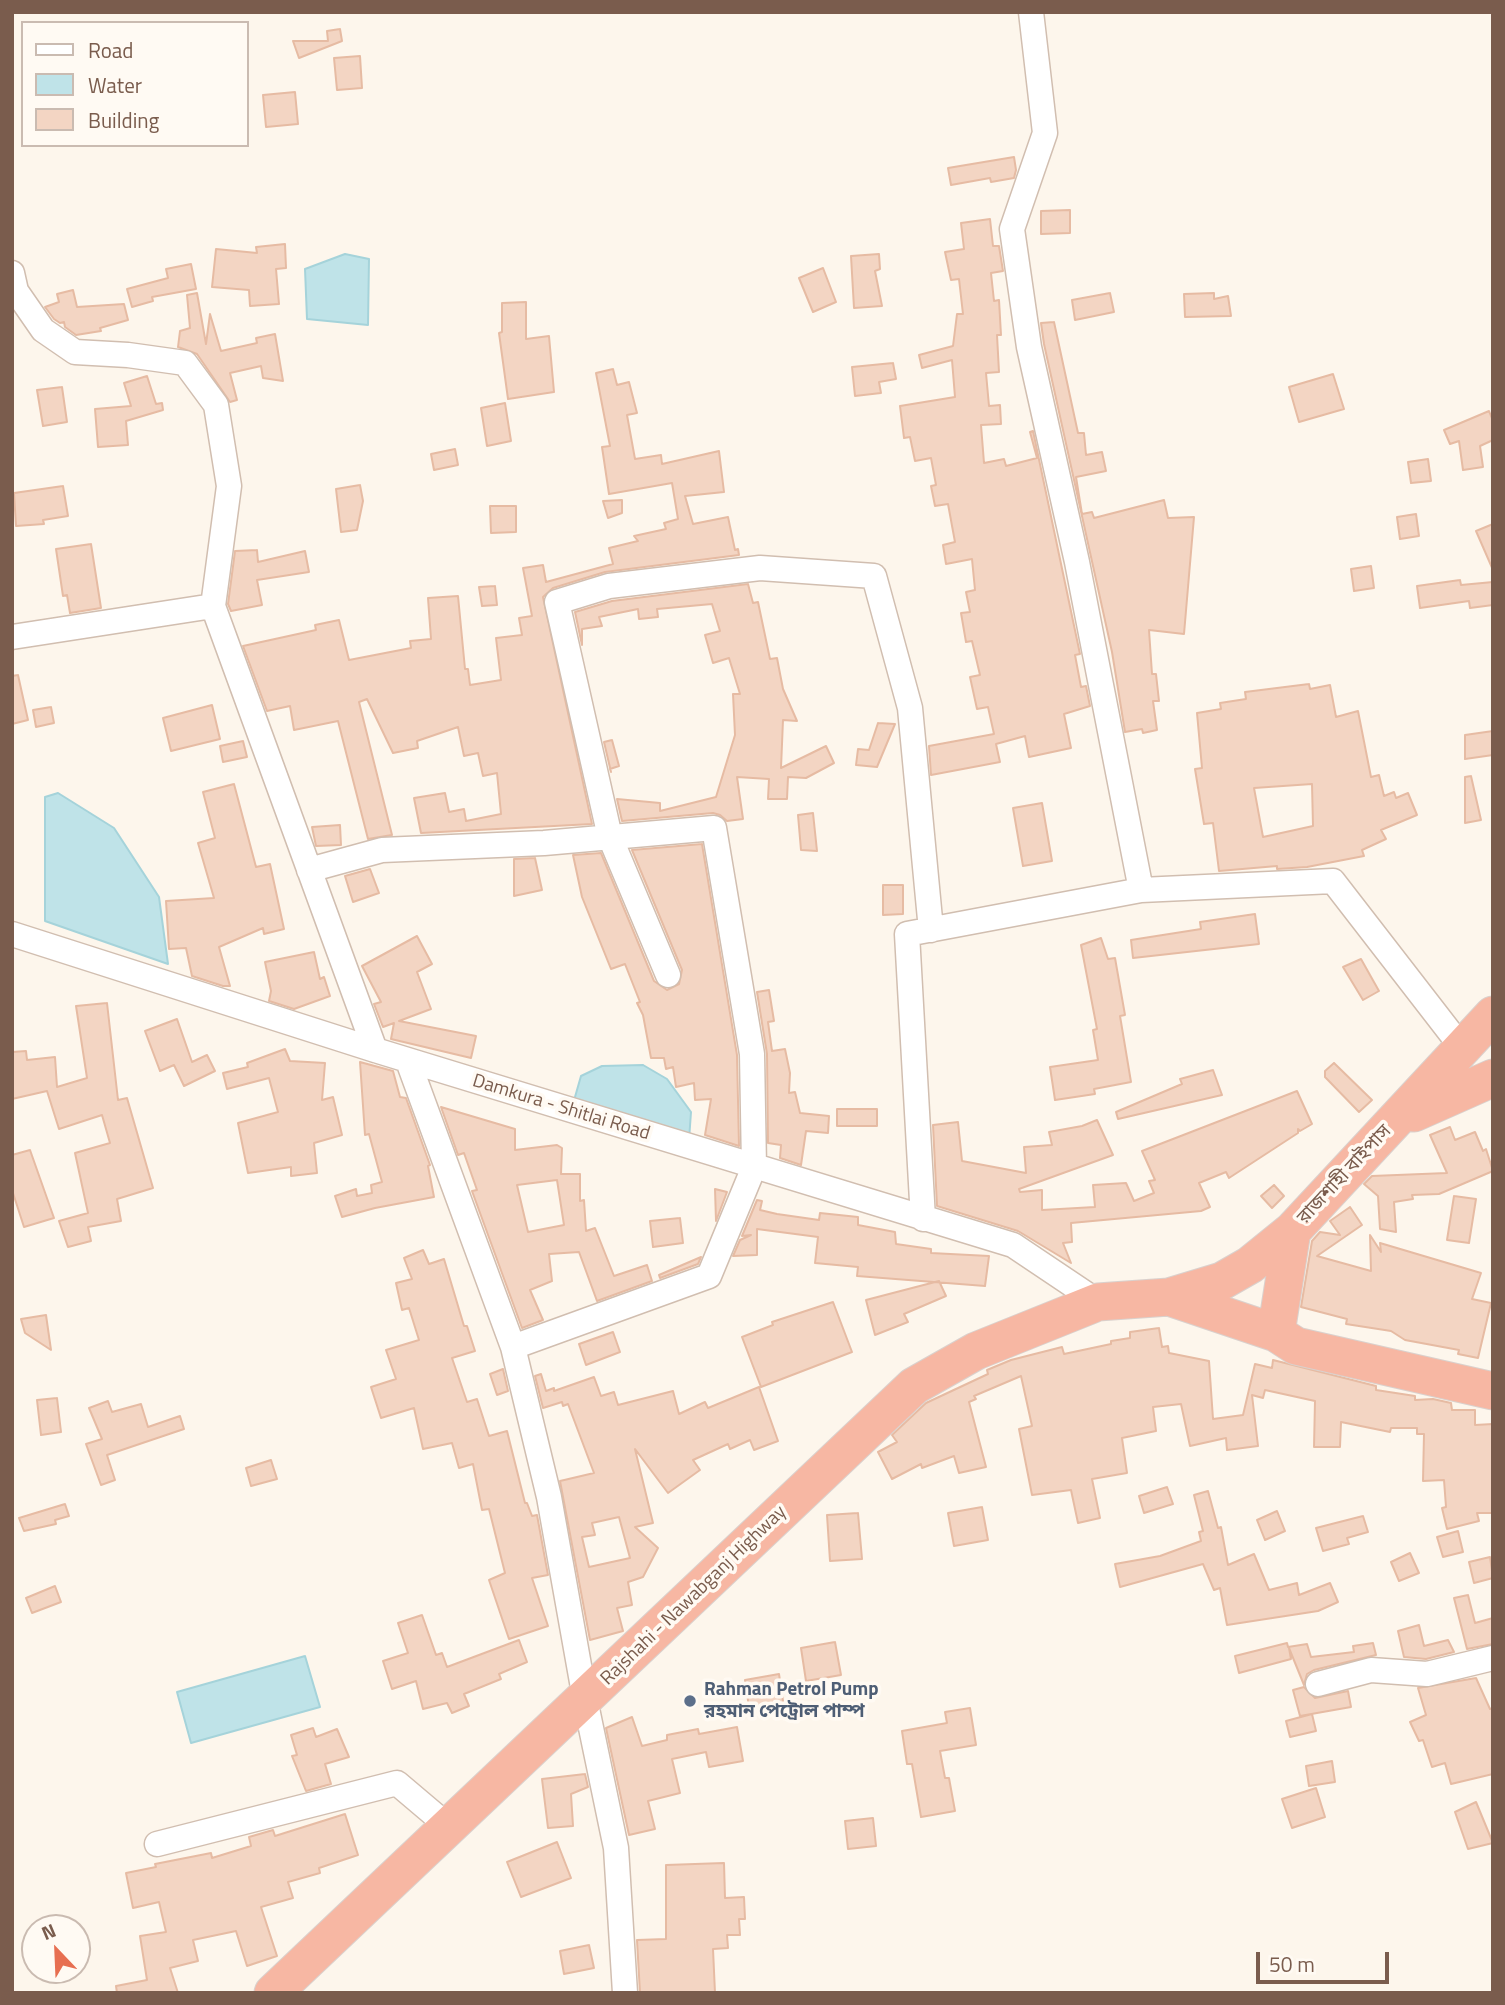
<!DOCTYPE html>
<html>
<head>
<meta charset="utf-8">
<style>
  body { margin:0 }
  #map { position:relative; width:1505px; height:2005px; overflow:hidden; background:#fdf6ec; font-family:"Titillium Web",sans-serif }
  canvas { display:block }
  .frame { position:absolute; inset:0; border:14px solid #7a5c4d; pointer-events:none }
  .legend { position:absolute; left:21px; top:21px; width:228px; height:126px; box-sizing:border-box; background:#fffaf3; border:2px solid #cabbb1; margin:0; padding:9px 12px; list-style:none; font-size:21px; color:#7a5c4d }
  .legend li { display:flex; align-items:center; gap:14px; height:35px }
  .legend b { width:35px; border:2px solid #cabbb1 }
  .north { position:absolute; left:21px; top:1914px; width:70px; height:70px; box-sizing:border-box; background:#fffaf3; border:2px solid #cabbb1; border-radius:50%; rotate:337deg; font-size:19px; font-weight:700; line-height:28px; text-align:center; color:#7a5c4d }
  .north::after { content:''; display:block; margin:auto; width:24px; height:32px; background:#e76f51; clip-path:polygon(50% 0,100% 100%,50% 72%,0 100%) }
  .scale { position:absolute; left:1256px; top:1952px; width:133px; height:32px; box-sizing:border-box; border:4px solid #7a5c4d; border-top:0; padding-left:9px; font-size:21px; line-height:24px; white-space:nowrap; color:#7a5c4d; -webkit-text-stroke:5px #fffaf3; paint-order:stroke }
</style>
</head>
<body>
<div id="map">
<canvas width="1505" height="2005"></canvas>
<div class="frame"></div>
<ul class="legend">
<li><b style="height:9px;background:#fff"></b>Road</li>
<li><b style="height:19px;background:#bfe3e8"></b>Water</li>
<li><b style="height:19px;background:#f3d5c3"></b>Building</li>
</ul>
<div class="north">N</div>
<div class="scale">50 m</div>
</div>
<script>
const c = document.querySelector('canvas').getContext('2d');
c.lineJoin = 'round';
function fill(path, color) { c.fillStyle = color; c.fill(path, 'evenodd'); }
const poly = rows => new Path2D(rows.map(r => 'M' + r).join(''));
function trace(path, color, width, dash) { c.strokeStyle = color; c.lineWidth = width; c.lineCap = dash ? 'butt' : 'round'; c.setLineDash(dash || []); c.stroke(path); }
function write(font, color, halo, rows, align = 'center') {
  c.font = font + ' "Titillium Web","Noto Sans Bengali",sans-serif'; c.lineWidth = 7; c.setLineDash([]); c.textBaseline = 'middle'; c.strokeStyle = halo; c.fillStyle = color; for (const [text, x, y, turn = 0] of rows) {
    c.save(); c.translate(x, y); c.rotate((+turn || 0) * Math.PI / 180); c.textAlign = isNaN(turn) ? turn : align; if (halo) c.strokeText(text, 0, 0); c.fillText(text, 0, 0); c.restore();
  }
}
const water = poly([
  [345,254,369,259,368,325,307,319,305,269,345,254],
  [58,793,114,828,159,897,168,964,45,921,45,797,58,793],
  [643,1065,667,1079,691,1112,689,1140,573,1104,581,1076,602,1066,643,1065],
  [305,1656,320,1707,191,1743,177,1692,305,1656]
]);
fill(water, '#bfe3e8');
trace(water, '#a5d3da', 2);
const building = poly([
  [340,29,342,41,299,58,293,41,328,41,327,31,340,29],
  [360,56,362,88,337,90,334,58,360,56],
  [295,92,298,124,266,127,263,95,295,92],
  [1014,157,1016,170,1014,178,991,182,990,178,951,185,948,168,1014,157],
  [1070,210,1070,233,1041,234,1041,211,1070,210],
  [990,219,993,246,999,246,1003,271,991,273,994,301,999,300,1001,335,997,335,999,372,986,373,989,406,1000,405,1001,424,981,425,984,463,1004,459,1006,466,1037,458,1030,432,1033,431,1080,654,1075,655,1081,687,1086,686,1090,706,1064,714,1071,748,1029,757,1025,736,996,744,1000,762,931,775,929,746,994,734,988,707,977,709,970,677,980,675,972,641,966,642,961,613,970,612,966,592,975,590,972,559,946,564,943,545,955,542,948,504,935,506,931,486,936,485,931,458,915,461,910,437,904,438,900,406,955,397,952,360,922,368,919,355,953,346,957,314,963,314,959,279,951,280,945,252,964,249,961,223,990,219],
  [285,244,286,268,276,269,279,304,250,306,249,290,212,287,216,249,257,253,256,247,285,244],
  [879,254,880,269,875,271,882,306,854,308,851,256,879,254],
  [191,264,196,289,152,297,153,301,132,307,127,289,168,278,166,269,191,264],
  [823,268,836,302,813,312,799,278,823,268],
  [73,290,77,307,124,304,128,320,100,328,101,331,76,335,65,327,64,322,60,323,54,319,45,307,59,302,57,294,73,290],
  [197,293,206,344,210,314,221,351,257,343,256,338,275,334,283,381,263,378,261,366,230,373,237,400,230,402,197,354,178,347,180,331,190,328,187,295,197,293],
  [1110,293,1114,312,1075,320,1072,300,1110,293],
  [1214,293,1214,299,1228,296,1231,316,1185,317,1184,294,1214,293],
  [526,302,526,339,549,336,554,392,508,399,499,333,502,332,502,303,526,302],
  [1054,322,1078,433,1084,433,1086,455,1102,452,1106,471,1076,477,1082,514,1092,512,1094,518,1164,500,1168,518,1194,517,1184,634,1149,630,1152,674,1156,674,1159,701,1153,701,1157,730,1143,733,1142,729,1125,732,1112,652,1044,344,1041,323,1054,322],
  [893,363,896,379,879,382,881,393,855,396,852,367,893,363],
  [613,369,617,385,629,382,637,413,627,415,635,459,661,455,662,464,719,451,724,492,685,496,693,524,728,517,735,550,738,549,739,555,605,572,553,588,543,597,592,824,421,833,414,798,445,793,449,812,464,809,466,821,501,814,497,773,483,776,478,753,464,756,458,727,417,741,418,748,393,753,367,699,359,702,392,835,368,839,338,721,294,730,290,706,267,711,243,646,316,630,315,625,339,620,349,660,411,648,410,641,431,639,428,598,458,596,465,669,468,669,470,685,501,680,496,638,522,635,519,618,532,616,523,568,543,565,546,582,613,564,609,548,638,541,634,536,666,529,664,523,678,519,672,483,609,494,602,447,610,446,596,373,613,369],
  [1333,374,1344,409,1299,422,1289,387,1333,374],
  [147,376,156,404,162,403,163,410,126,421,128,445,98,447,95,409,131,406,124,383,147,376],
  [62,387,67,422,43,426,37,390,62,387],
  [505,403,511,441,487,446,481,408,505,403],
  [1489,411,1493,421,1493,440,1480,446,1483,467,1463,470,1459,441,1450,444,1444,430,1489,411],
  [455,449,458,465,434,470,431,454,455,449],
  [1428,459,1431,481,1411,483,1408,462,1428,459],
  [360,485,363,501,357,530,341,532,336,489,360,485],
  [63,486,68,516,43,520,44,524,16,526,14,493,63,486],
  [622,500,622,513,608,518,603,501,622,500],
  [490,506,516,506,516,532,491,533,490,506],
  [1416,514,1419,536,1400,539,1397,517,1416,514],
  [1493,524,1493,570,1476,531,1493,524],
  [91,544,101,608,70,613,67,595,63,596,56,549,91,544],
  [257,550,258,562,305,551,309,572,257,580,262,605,231,611,228,604,235,551,257,550],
  [1371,566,1374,588,1354,591,1351,569,1371,566],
  [1460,580,1461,585,1493,582,1493,605,1470,608,1469,601,1420,608,1417,586,1460,580],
  [748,584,753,603,758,602,770,659,777,658,783,689,797,721,783,720,781,768,826,746,834,763,806,778,788,777,787,799,768,799,769,779,737,777,743,819,727,821,720,815,713,813,622,821,617,799,660,803,660,811,716,797,735,735,733,694,740,694,729,658,713,663,705,635,720,631,712,604,657,609,658,617,639,619,638,609,599,617,602,626,582,629,582,645,575,612,612,601,748,584],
  [495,586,497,605,482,606,479,587,495,586],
  [18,675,28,720,12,724,12,676,18,675],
  [1309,684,1310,689,1330,685,1336,717,1358,711,1371,777,1379,775,1384,796,1394,792,1396,798,1408,793,1417,815,1381,830,1386,839,1362,850,1364,856,1307,867,1277,869,1277,866,1219,871,1213,823,1204,824,1195,769,1202,768,1197,713,1221,709,1220,703,1246,699,1245,692,1309,684],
  [1312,784,1313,826,1263,837,1254,788,1312,784],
  [212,705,220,739,171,751,163,718,212,705],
  [51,707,54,723,36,727,33,710,51,707],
  [878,723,895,724,877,767,856,765,858,749,869,750,878,723],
  [1493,731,1493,755,1465,759,1465,735,1493,731],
  [612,740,619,766,610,769,611,772,604,742,612,740],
  [243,741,247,757,223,762,220,746,243,741],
  [1471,776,1481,820,1465,823,1465,777,1471,776],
  [234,784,256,867,270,864,284,929,264,934,263,928,219,947,230,986,223,986,192,976,186,948,169,949,166,901,214,898,198,843,215,838,203,792,234,784],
  [1042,803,1052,861,1023,866,1013,808,1042,803],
  [813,813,817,851,801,850,798,815,813,813],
  [340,825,341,845,316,846,312,827,340,825],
  [702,844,737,1055,739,1146,705,1135,711,1099,695,1100,694,1083,676,1087,673,1067,666,1069,664,1058,651,1058,643,1015,637,1003,640,1002,625,964,611,969,582,897,573,855,601,853,654,981,667,990,679,984,682,970,632,850,702,844],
  [535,858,542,890,514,896,514,859,535,858],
  [370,869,379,893,353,902,345,876,370,869],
  [883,885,903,885,903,914,883,915,883,885],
  [1255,914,1259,944,1133,958,1131,940,1201,929,1200,922,1255,914],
  [417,936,432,964,417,972,431,1009,399,1021,476,1036,471,1058,391,1039,394,1023,383,1027,374,1004,381,1002,362,966,417,936],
  [1101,938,1108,959,1115,958,1125,1015,1120,1016,1131,1082,1094,1089,1095,1094,1055,1100,1050,1067,1098,1060,1093,1030,1097,1029,1081,945,1101,938],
  [314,952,320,979,324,977,330,996,294,1009,269,1001,271,991,265,962,314,952],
  [1361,959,1379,991,1363,1000,1343,967,1361,959],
  [769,990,774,1021,768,1022,772,1051,785,1049,790,1073,789,1093,795,1092,800,1113,829,1116,828,1133,806,1131,801,1165,780,1158,781,1145,768,1143,767,1054,757,992,769,990],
  [107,1003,118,1100,127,1098,153,1188,117,1199,121,1221,88,1227,91,1241,68,1247,59,1221,88,1213,75,1153,110,1143,102,1115,59,1129,47,1091,12,1099,12,1052,26,1051,27,1060,55,1057,57,1087,87,1078,76,1006,107,1003],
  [177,1019,192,1062,207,1055,215,1071,184,1086,174,1065,160,1071,145,1031,177,1019],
  [285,1049,290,1061,325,1063,322,1100,333,1097,342,1135,314,1143,317,1173,291,1176,291,1167,248,1173,238,1123,278,1112,269,1078,227,1089,223,1073,248,1067,247,1063,285,1049],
  [360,1062,393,1071,400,1097,406,1098,430,1165,428,1166,434,1197,375,1208,342,1217,335,1196,356,1189,357,1196,372,1193,371,1185,382,1182,369,1134,365,1135,360,1062],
  [1334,1063,1372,1100,1359,1112,1325,1077,1325,1071,1334,1063],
  [1213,1070,1222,1095,1118,1119,1116,1112,1182,1084,1180,1079,1213,1070],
  [1297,1091,1312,1124,1300,1131,1298,1129,1298,1133,1229,1178,1226,1172,1199,1183,1210,1207,1201,1211,1071,1223,1072,1242,1063,1243,1071,1263,1018,1231,937,1206,933,1125,958,1122,962,1161,1026,1173,1024,1147,1052,1145,1049,1132,1082,1126,1097,1120,1113,1155,1019,1189,1020,1192,1042,1190,1042,1210,1095,1207,1093,1185,1126,1183,1134,1201,1154,1193,1149,1181,1155,1180,1142,1151,1297,1091],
  [441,1107,515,1129,515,1150,557,1145,562,1148,561,1174,580,1174,580,1201,584,1200,586,1231,595,1228,614,1276,647,1265,652,1281,597,1301,579,1252,549,1254,552,1281,530,1290,543,1320,522,1328,472,1191,477,1190,464,1153,458,1155,441,1107],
  [557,1180,564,1225,528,1232,517,1185,557,1180],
  [837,1109,877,1109,877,1126,837,1126,837,1109],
  [1450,1127,1455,1140,1475,1132,1483,1151,1486,1149,1493,1171,1439,1194,1412,1195,1413,1199,1394,1202,1396,1232,1380,1229,1378,1196,1364,1184,1372,1176,1447,1173,1430,1135,1450,1127],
  [30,1150,54,1218,24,1227,12,1190,12,1155,30,1150],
  [1274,1185,1284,1196,1272,1208,1261,1196,1274,1185],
  [715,1189,727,1192,716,1221,715,1189],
  [1454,1196,1476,1199,1469,1243,1447,1240,1454,1196],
  [757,1200,762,1201,760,1210,777,1214,819,1220,820,1213,858,1217,858,1225,895,1232,896,1244,931,1249,931,1253,989,1256,985,1286,857,1276,858,1267,815,1263,818,1237,757,1229,757,1255,733,1256,740,1240,751,1235,742,1236,757,1200],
  [1350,1207,1362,1225,1317,1256,1371,1271,1370,1235,1381,1252,1380,1243,1481,1273,1472,1299,1491,1303,1478,1358,1458,1354,1459,1350,1405,1340,1391,1331,1346,1324,1347,1319,1301,1307,1312,1241,1320,1232,1340,1235,1330,1221,1350,1207],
  [680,1218,683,1243,653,1247,650,1221,680,1218],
  [423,1250,429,1264,444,1259,464,1326,467,1326,475,1351,452,1358,467,1402,477,1399,489,1436,507,1431,525,1503,527,1503,532,1516,537,1515,548,1575,532,1578,548,1626,509,1639,489,1580,505,1573,489,1509,482,1510,473,1464,459,1468,452,1443,423,1449,414,1408,381,1418,371,1387,396,1379,386,1350,419,1340,409,1308,402,1310,396,1283,412,1279,404,1258,423,1250],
  [701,1257,698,1264,660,1278,659,1275,701,1257],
  [939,1281,946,1296,904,1314,908,1322,875,1335,866,1300,939,1281],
  [833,1302,852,1352,761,1387,742,1337,773,1325,772,1322,833,1302],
  [46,1315,51,1350,25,1333,21,1319,46,1315],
  [1159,1328,1162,1347,1168,1346,1169,1353,1209,1361,1213,1419,1243,1415,1255,1364,1272,1368,1273,1360,1376,1386,1376,1390,1415,1396,1415,1400,1433,1399,1451,1403,1452,1410,1475,1410,1475,1425,1493,1424,1493,1513,1477,1513,1479,1521,1447,1529,1442,1508,1446,1507,1444,1480,1423,1481,1424,1434,1417,1434,1417,1428,1391,1428,1390,1432,1341,1422,1340,1447,1314,1447,1315,1401,1265,1390,1263,1398,1252,1395,1258,1446,1227,1450,1226,1438,1190,1446,1181,1404,1153,1407,1156,1431,1122,1438,1127,1473,1092,1479,1100,1518,1078,1523,1071,1490,1032,1495,1019,1429,1032,1426,1021,1376,974,1396,976,1399,969,1402,986,1467,959,1473,954,1456,922,1468,921,1464,892,1479,878,1452,897,1442,892,1435,926,1403,988,1374,987,1370,1011,1360,1062,1347,1064,1354,1111,1344,1111,1341,1130,1338,1130,1332,1159,1328],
  [613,1332,620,1352,586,1365,579,1344,613,1332],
  [503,1369,508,1391,497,1395,490,1374,503,1369],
  [541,1374,546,1391,554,1388,554,1391,594,1377,601,1396,614,1392,618,1405,673,1391,679,1414,705,1402,708,1408,759,1387,778,1441,754,1450,750,1440,730,1449,728,1444,693,1460,700,1470,668,1493,635,1449,653,1523,635,1527,658,1548,643,1577,628,1582,632,1605,617,1608,623,1631,590,1640,560,1481,594,1473,568,1404,563,1406,562,1402,543,1408,535,1376,541,1374],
  [619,1517,630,1558,589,1567,582,1537,595,1535,592,1523,619,1517],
  [57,1398,61,1432,41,1435,37,1400,57,1398],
  [108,1401,112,1412,141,1404,148,1427,180,1416,184,1429,107,1455,115,1480,101,1485,86,1444,102,1439,89,1408,108,1401],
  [271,1460,277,1479,251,1486,246,1468,271,1460],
  [1167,1487,1173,1504,1144,1513,1139,1496,1167,1487],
  [1208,1491,1218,1528,1221,1527,1228,1565,1254,1554,1269,1590,1297,1583,1299,1595,1330,1583,1338,1602,1318,1611,1227,1625,1220,1588,1214,1590,1203,1564,1120,1587,1115,1564,1160,1556,1201,1541,1199,1532,1203,1531,1194,1495,1208,1491],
  [65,1504,69,1516,55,1520,56,1524,24,1531,19,1518,65,1504],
  [982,1507,988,1540,954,1546,948,1513,982,1507],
  [1277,1511,1285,1531,1265,1540,1257,1520,1277,1511],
  [858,1513,862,1559,830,1561,827,1515,858,1513],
  [1363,1516,1368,1532,1347,1538,1349,1544,1323,1551,1316,1528,1363,1516],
  [1458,1531,1463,1552,1443,1557,1437,1537,1458,1531],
  [1410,1553,1419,1573,1399,1581,1391,1562,1410,1553],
  [1490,1557,1493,1578,1474,1583,1469,1562,1490,1557],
  [55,1586,61,1602,32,1613,26,1598,55,1586],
  [1468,1595,1475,1623,1493,1618,1493,1644,1467,1649,1454,1598,1468,1595],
  [422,1615,436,1655,442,1653,447,1667,519,1640,527,1662,499,1674,501,1679,464,1694,469,1706,452,1713,447,1703,423,1709,416,1681,392,1689,383,1661,408,1653,398,1623,422,1615],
  [1419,1625,1424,1646,1448,1640,1454,1652,1426,1659,1404,1657,1398,1631,1419,1625],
  [835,1642,841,1675,806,1681,801,1648,835,1642],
  [1287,1643,1288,1647,1307,1644,1311,1657,1354,1652,1353,1646,1373,1643,1376,1655,1314,1670,1307,1674,1304,1685,1289,1648,1291,1659,1239,1673,1235,1656,1287,1643],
  [779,1674,784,1708,750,1714,745,1680,779,1674],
  [1476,1678,1490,1709,1493,1708,1493,1774,1451,1784,1445,1763,1432,1767,1423,1740,1419,1741,1410,1722,1426,1715,1418,1688,1476,1678],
  [1304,1687,1315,1698,1348,1691,1351,1707,1300,1716,1293,1690,1304,1687],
  [970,1708,976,1745,940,1751,945,1778,949,1778,955,1811,921,1817,912,1764,907,1764,902,1731,947,1723,945,1712,970,1708],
  [1312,1714,1316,1731,1290,1737,1286,1721,1312,1714],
  [632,1717,642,1746,667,1740,667,1735,698,1729,699,1734,737,1727,743,1761,709,1767,706,1752,672,1759,680,1793,648,1801,655,1829,629,1835,606,1728,632,1717],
  [313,1728,316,1737,337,1729,349,1757,325,1764,331,1784,306,1791,292,1756,297,1755,291,1735,313,1728],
  [1332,1761,1335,1782,1309,1786,1306,1766,1332,1761],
  [585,1774,588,1787,571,1794,573,1826,548,1828,542,1779,585,1774],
  [1316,1788,1325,1817,1292,1828,1282,1799,1316,1788],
  [1476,1802,1493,1843,1468,1849,1455,1812,1476,1802],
  [345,1814,358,1855,319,1868,320,1873,288,1882,293,1898,261,1907,277,1956,247,1966,236,1931,193,1940,198,1961,170,1968,178,1993,117,1993,116,1986,147,1980,140,1936,166,1932,159,1902,133,1908,126,1873,156,1867,155,1864,211,1853,212,1858,251,1846,249,1837,273,1830,275,1836,345,1814],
  [873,1818,876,1846,848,1849,845,1821,873,1818],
  [557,1842,571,1878,521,1897,507,1862,557,1842],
  [724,1863,725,1898,744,1897,745,1919,739,1919,740,1935,727,1935,728,1948,713,1949,715,1993,640,1993,637,1940,666,1939,666,1865,724,1863],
  [589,1945,594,1968,564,1974,560,1951,589,1945]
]);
fill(building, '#f3d5c3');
trace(building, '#e6bba3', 2);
const minor = poly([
  [1031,12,1045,133,1012,229,1029,347,1077,562,1141,890,1333,881,1463,1049],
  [12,273,16,291,43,330,75,352,128,355,185,363,216,405,229,486,213,606],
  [12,637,213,606,375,1050],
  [309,870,382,850,544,843,714,828,752,1054,754,1167,709,1276,513,1347],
  [12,934,375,1050,1013,1245,1098,1302],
  [668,975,610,837,557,602,609,586,760,568,874,576,910,708,931,930],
  [408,1061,513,1347,549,1497,585,1699,616,1848,625,1993],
  [923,1219,907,934,1141,890],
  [1318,1684,1371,1670,1427,1674,1493,1658],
  [157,1844,397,1783,449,1827]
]);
const highway = poly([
  [1414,1113,1493,1078],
  [1169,1297,1276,1333,1296,1346,1493,1391],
  [1276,1333,1292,1231],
  [273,1993,914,1386,976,1351,1098,1302,1169,1297,1222,1281,1250,1265,1292,1231,1493,1015]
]);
trace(minor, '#d1beb0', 27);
trace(highway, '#dad1cd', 39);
trace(minor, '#fff', 24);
trace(highway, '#f7b7a3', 37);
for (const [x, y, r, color] of [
  [690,1701,7,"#5c6f8a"]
]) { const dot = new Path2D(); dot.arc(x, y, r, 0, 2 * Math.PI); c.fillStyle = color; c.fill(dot); trace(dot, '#fffaf3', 2.5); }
write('19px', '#7a5c4d', '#fffaf3', [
  ["Damkura - Shitlai Road",561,1108,17],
  ["রাজশাহী বাইপাস",1345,1175,-47],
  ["Rajshahi - Nawabganj Highway",694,1596,-44]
]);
write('bold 19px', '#4e5e75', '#fffaf3', [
  ["Rahman Petrol Pump",704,1690],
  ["রহমান পেট্রোল পাম্প",704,1712]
], 'left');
</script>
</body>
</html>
